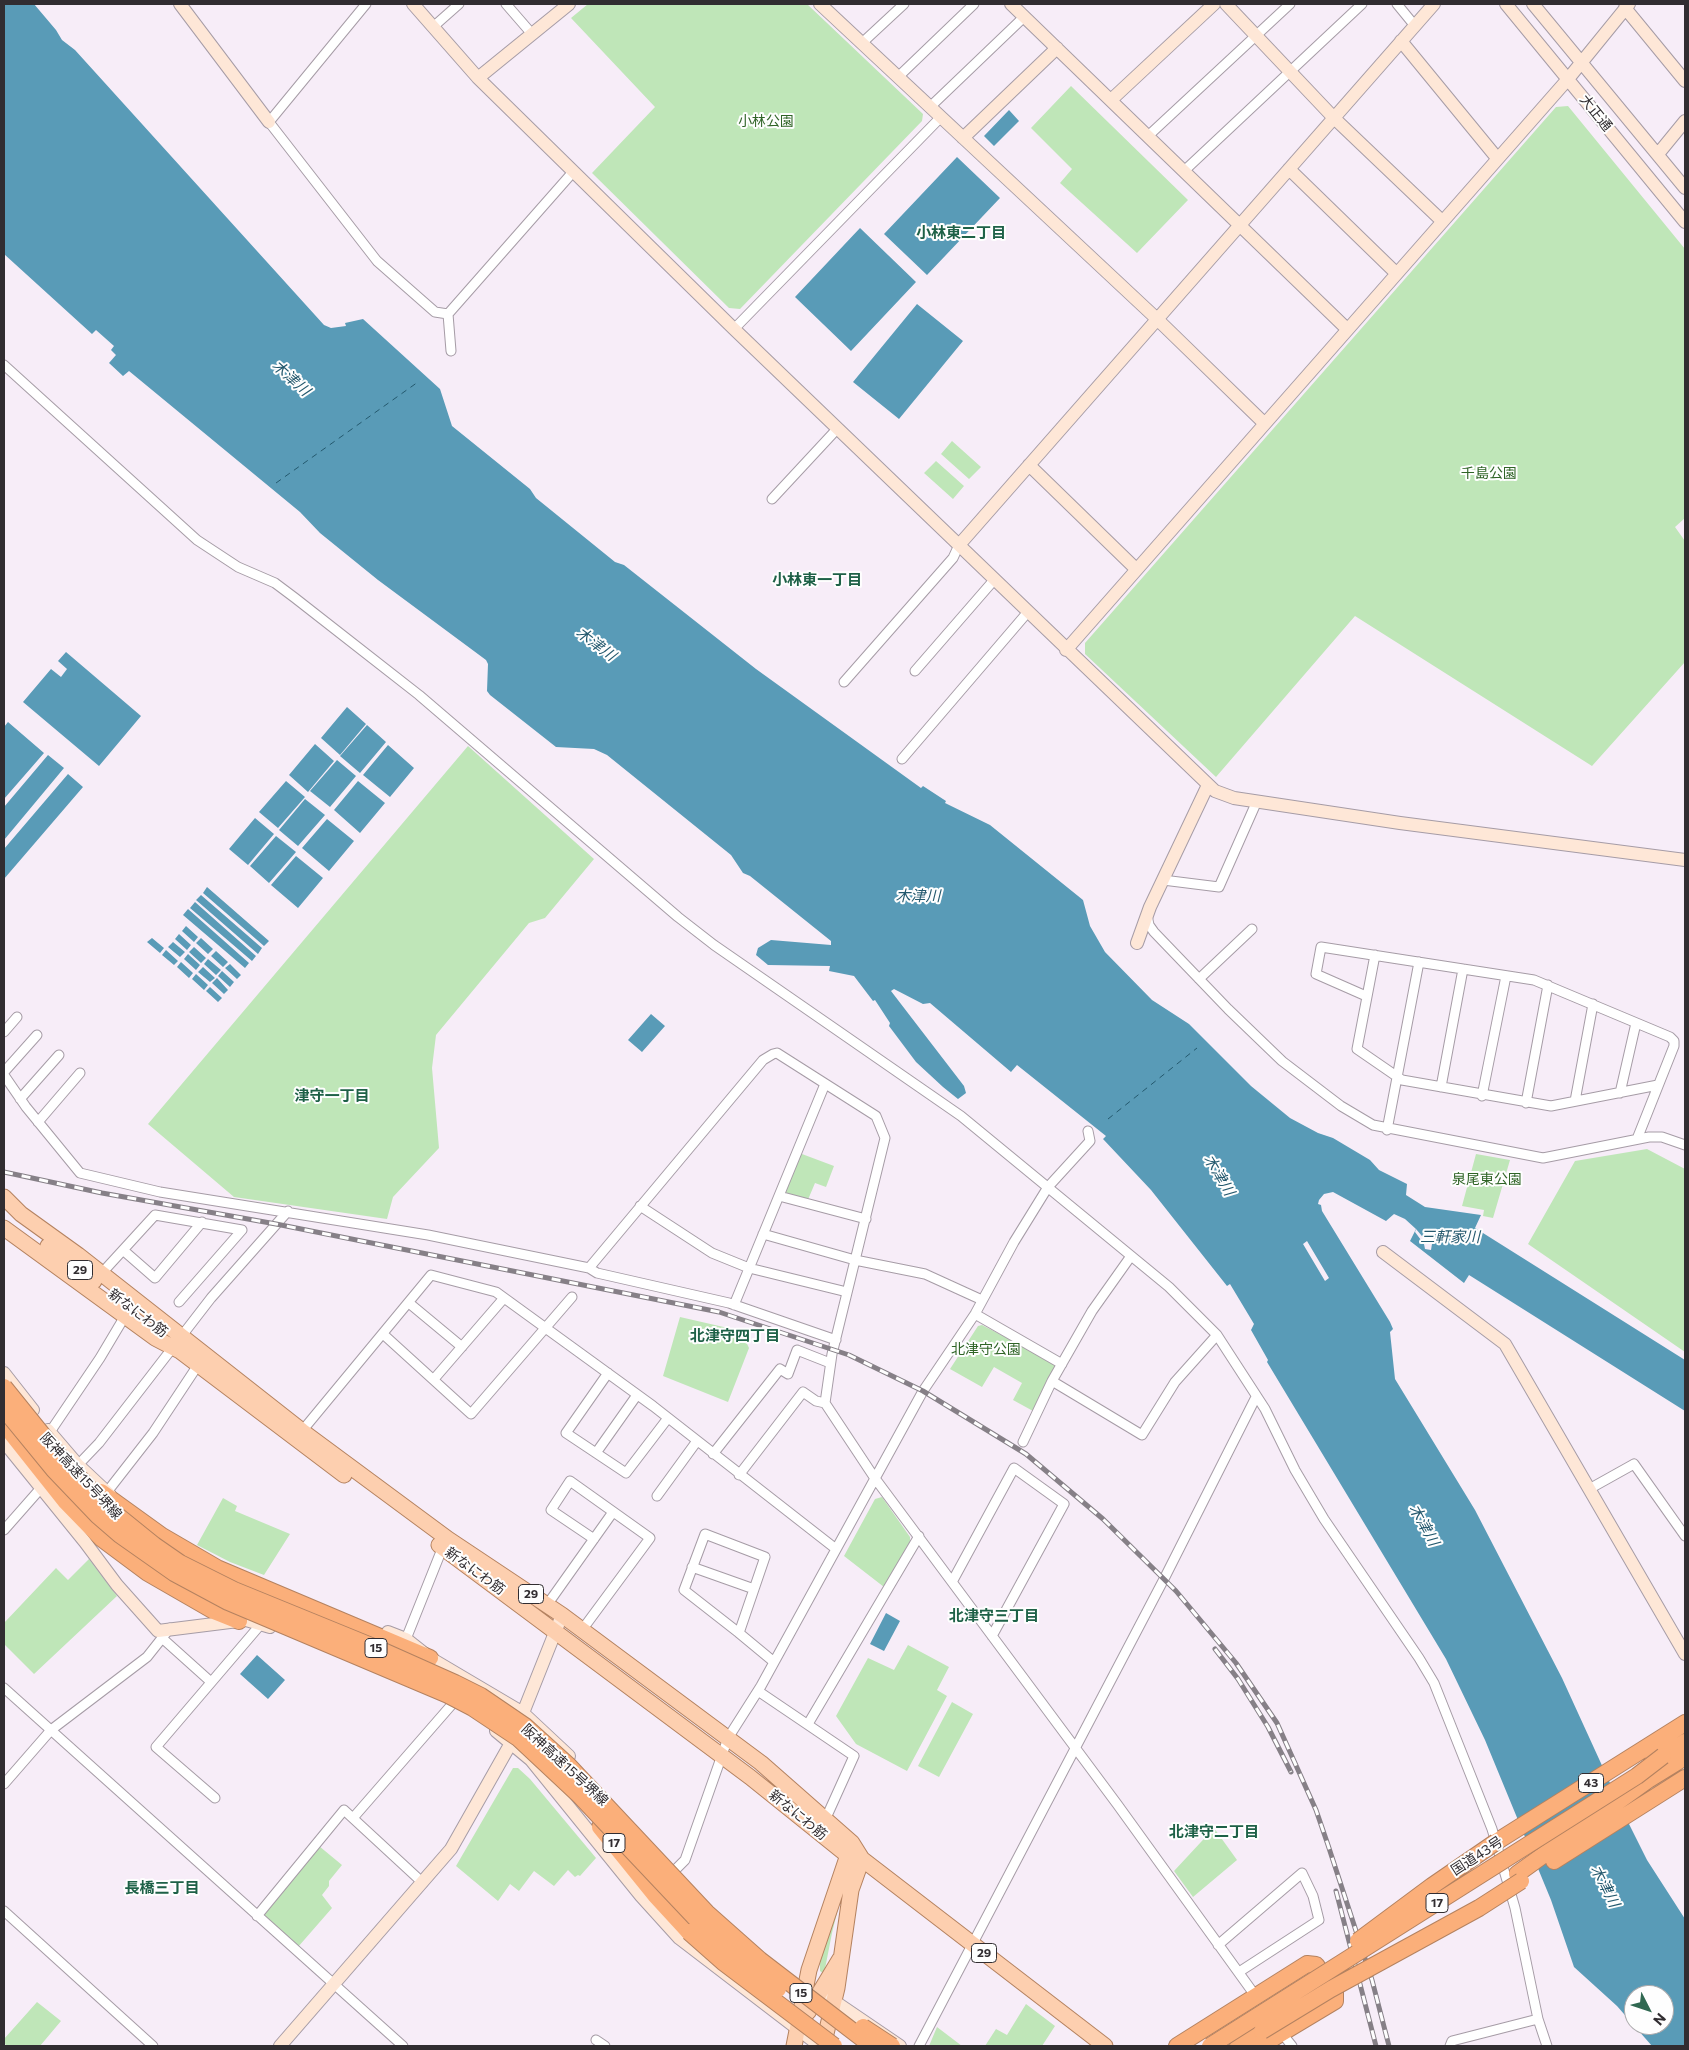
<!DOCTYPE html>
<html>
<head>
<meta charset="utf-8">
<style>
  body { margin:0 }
  #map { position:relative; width:1689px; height:2050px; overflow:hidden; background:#f7edf8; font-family:Commissioner,sans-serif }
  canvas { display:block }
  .frame { position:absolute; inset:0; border:5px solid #312d31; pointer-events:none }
  .north { position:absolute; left:1624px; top:1985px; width:50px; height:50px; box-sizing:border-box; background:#fefefe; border:1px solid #acaaac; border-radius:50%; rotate:131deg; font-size:14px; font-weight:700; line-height:20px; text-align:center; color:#312d31 }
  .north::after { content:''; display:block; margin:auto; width:18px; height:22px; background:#306851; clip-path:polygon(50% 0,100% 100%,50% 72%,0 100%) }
</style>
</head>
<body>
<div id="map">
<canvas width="1689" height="2050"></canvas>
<div class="frame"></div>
<div class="north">N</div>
</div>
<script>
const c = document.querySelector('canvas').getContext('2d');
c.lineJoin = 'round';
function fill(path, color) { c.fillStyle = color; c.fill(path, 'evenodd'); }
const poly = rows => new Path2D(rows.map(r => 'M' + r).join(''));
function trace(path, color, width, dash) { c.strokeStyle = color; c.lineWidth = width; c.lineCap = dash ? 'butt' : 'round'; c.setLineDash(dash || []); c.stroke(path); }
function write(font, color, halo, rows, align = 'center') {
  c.font = font + ' Commissioner,"Noto Sans JP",sans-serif'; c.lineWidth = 4; c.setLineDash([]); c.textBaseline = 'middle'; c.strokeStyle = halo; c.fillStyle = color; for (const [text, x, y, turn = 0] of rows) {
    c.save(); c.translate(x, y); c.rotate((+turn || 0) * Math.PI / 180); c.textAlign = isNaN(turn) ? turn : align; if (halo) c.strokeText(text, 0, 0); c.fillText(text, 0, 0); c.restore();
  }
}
fill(poly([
  [588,4,807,4,923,114,922,121,740,309,729,308,592,173,655,107,571,18],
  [1071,86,1188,200,1137,253,1060,183,1072,169,1031,128],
  [1568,106,1685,249,1685,518,1675,527,1685,541,1685,662,1592,766,1355,616,1216,777,1085,654,1085,643,1556,107],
  [952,441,981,467,969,479,941,454],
  [936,461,964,486,953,499,924,473],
  [468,746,594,859,545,918,529,923,436,1035,432,1068,439,1148,393,1197,387,1219,234,1197,148,1124],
  [1647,1149,1685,1169,1685,1352,1528,1244,1575,1161],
  [802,1154,834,1166,826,1187,815,1183,807,1202,782,1194,798,1156],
  [1476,1154,1510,1160,1493,1218,1483,1216,1484,1210,1462,1206],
  [680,1317,741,1331,749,1348,728,1402,663,1376],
  [982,1325,1057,1364,1033,1411,1013,1400,1022,1383,994,1367,982,1387,950,1369,978,1326],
  [882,1497,910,1537,910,1543,884,1587,844,1556,875,1499],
  [223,1498,237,1506,235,1511,290,1534,264,1575,230,1562,197,1545],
  [89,1559,117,1596,34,1674,4,1644,4,1623,56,1568,68,1580],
  [908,1645,949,1667,937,1690,947,1696,907,1771,856,1744,836,1716,868,1658,894,1670],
  [952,1702,973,1714,939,1777,918,1766],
  [513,1768,518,1768,530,1779,596,1858,580,1876,578,1875,575,1877,568,1870,554,1886,534,1871,519,1891,510,1884,498,1901,456,1866],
  [1214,1828,1237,1860,1193,1897,1174,1871],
  [319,1846,342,1865,329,1881,329,1886,322,1895,332,1908,298,1947,263,1917,263,1912],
  [844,1884,832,1933,824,1974,820,1971,820,1963],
  [37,2002,61,2021,40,2046,7,2046,4,2043,4,2039],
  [1026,2004,1055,2026,1042,2046,985,2046,996,2029,1007,2035],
  [937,2027,962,2046,929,2046]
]), '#bfe6b8');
fill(poly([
  [4,4,34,4,56,30,62,40,75,50,324,325,331,328,346,326,345,323,363,319,440,389,452,426,530,489,536,498,615,562,624,565,756,669,921,788,923,786,946,801,945,803,990,825,1083,900,1090,926,1105,952,1152,1000,1189,1024,1251,1086,1290,1118,1318,1133,1333,1138,1370,1160,1379,1170,1407,1184,1406,1195,1425,1207,1481,1215,1475,1228,1685,1360,1685,1411,1469,1275,1464,1283,1410,1241,1416,1229,1405,1219,1394,1214,1386,1221,1333,1192,1324,1194,1319,1200,1318,1204,1321,1205,1322,1211,1390,1322,1393,1329,1390,1332,1395,1379,1475,1510,1562,1678,1626,1818,1647,1860,1685,1919,1685,2046,1652,2046,1617,2006,1574,1967,1551,1900,1485,1740,1446,1659,1267,1362,1268,1360,1251,1330,1254,1324,1230,1284,1227,1286,1151,1190,1103,1139,1106,1136,1017,1065,1011,1072,930,1003,923,1004,894,989,891,991,964,1086,966,1093,958,1099,943,1087,916,1062,889,1026,890,1023,875,1000,873,1001,854,976,829,971,830,966,768,965,756,955,758,948,771,940,831,945,831,941,750,876,743,873,731,855,607,755,594,749,556,747,490,695,487,691,488,664,486,660,378,580,320,533,300,512,129,371,123,376,109,363,116,355,111,350,114,346,96,330,92,334,4,254],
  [1307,1241,1329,1278,1325,1281,1303,1244],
  [1634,1995,1664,1995,1664,2025,1634,2025],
  [1009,110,1019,121,994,146,984,136],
  [957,157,1000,198,927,275,884,234],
  [860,228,916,282,851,351,795,297],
  [917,304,963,341,899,419,853,382],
  [66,652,141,716,99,766,23,702,51,669,61,677,67,669,58,661],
  [347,707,366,724,340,755,321,738],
  [8,722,44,753,4,799,4,727],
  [367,725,386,742,360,773,340,756],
  [315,744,334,761,308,792,289,775],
  [388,745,414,768,390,797,363,775],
  [48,755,64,768,4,840,4,807],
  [337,760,356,776,330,807,310,791],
  [68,774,83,787,4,879,4,849],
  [286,781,305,797,278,828,259,812],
  [358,781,385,803,360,833,334,810],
  [305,799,325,815,298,846,279,830],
  [255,818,274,834,248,865,229,849],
  [327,819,354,841,329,871,302,848],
  [276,836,296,852,269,883,250,866],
  [296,856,323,878,298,908,271,885],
  [207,887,269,941,264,946,203,893],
  [201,895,262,948,258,954,196,900],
  [195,902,256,956,252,961,190,908],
  [188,909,249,963,245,968,183,915],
  [186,926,198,937,194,942,182,931],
  [179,934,191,945,187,950,175,939],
  [152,938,164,948,160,953,147,942],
  [201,938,213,949,208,954,196,943],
  [173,942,185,952,180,957,168,947],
  [194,947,206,958,201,963,189,952],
  [166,950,178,961,174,965,162,955],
  [216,951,228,962,223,967,211,956],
  [188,954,200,965,196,970,184,959],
  [208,959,221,970,216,975,204,964],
  [181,962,193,973,189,978,177,967],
  [230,964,241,975,237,979,225,968],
  [203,967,215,978,210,982,198,972],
  [222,971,234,982,230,987,218,976],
  [196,974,208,985,204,990,192,979],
  [217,978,228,990,224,994,212,983],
  [210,987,222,998,218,1002,206,991],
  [651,1014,665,1026,642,1052,628,1040],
  [886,1613,900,1621,884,1651,870,1644],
  [257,1655,285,1680,268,1699,240,1674]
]), '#599bb7');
fill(poly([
  [1416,1229,1427,1242,1432,1244,1431,1250,1425,1249,1424,1244,1415,1232]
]), '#f7edf8');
trace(poly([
  [276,483,418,382],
  [1108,1119,1197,1048]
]), '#24596e', 1, [6, 5]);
const street = poly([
  [366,4,269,122,377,261,435,312,448,314],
  [506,4,532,34],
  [1397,4,1415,26],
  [433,27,459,4],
  [862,43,904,4],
  [898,77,974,4],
  [930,107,1024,17],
  [1148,136,1290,4],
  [1184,171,1362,4],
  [734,329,941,117],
  [451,351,448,314,573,172],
  [4,365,197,540,238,567,275,583,295,598,419,695,678,917,714,945,961,1116,1169,1287,1217,1335,1265,1409,1295,1470,1324,1519,1419,1658,1434,1683,1492,1829,1515,1908,1538,2019,1547,2046],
  [772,499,837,429],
  [915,671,994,580],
  [844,682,953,558,959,545],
  [902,759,1027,613],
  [1163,880,1219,887,1257,801],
  [1147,915,1149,925,1154,932,1228,1009,1282,1061,1341,1106,1373,1125,1543,1158,1649,1137,1662,1137,1685,1145],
  [1375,955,1357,1049,1402,1080,1551,1106,1658,1085],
  [1199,979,1252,929],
  [1366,996,1316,974,1321,947,1534,980,1670,1037,1674,1041,1674,1046,1637,1139],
  [4,1032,17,1017],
  [4,1072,37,1035],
  [4,1075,26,1107,80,1173,160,1192,428,1235,589,1268,597,1273,729,1303,836,1340],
  [1441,1087,1463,969],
  [1620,1093,1636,1023],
  [1482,1096,1506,976],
  [20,1099,59,1055],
  [1575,1101,1593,1004],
  [1526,1103,1548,985],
  [38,1122,80,1073],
  [1387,1130,1419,962],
  [779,1196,866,1219],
  [640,1206,712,1253,749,1268,847,1292],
  [763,1234,855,1260,925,1274,982,1300],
  [123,1250,155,1278,202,1222],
  [589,1268,763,1060,773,1054,777,1053,876,1116,885,1138,832,1354,825,1403,874,1477,1117,1804,1257,1998],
  [101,1274,155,1215,242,1230,179,1302],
  [409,1303,462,1347],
  [734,1305,825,1084],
  [975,1314,1062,1364],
  [383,1334,471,1414,572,1297],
  [608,1373,566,1433,626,1473,668,1418],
  [434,1379,504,1298],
  [1052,1381,1142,1435,1175,1382,1217,1335],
  [302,1431,431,1275,496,1292,653,1406,836,1549],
  [50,1432,100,1358,125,1316],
  [1023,1442,1052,1381,1092,1311,1131,1256],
  [596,1453,637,1395],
  [713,1454,780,1369,788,1374,797,1350,830,1363],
  [78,1465,99,1443,211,1298,288,1211],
  [739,1475,803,1392,816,1401,825,1403],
  [1591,1488,1634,1464,1685,1536],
  [107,1492,153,1433,198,1365],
  [657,1496,697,1441],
  [4,1530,41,1488],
  [692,1567,754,1589],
  [952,1582,1014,1468,1064,1504,992,1636],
  [547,1605,613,1512],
  [582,1630,650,1538,570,1481,551,1510,594,1539],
  [739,1633,765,1557,705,1534,684,1590,739,1633,774,1662],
  [162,1638,211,1682],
  [406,1639,444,1544],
  [4,1688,403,2046],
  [758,1691,854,1756,826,1818],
  [808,1724,919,1536],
  [4,1784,51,1730,147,1657,170,1628],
  [215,1798,156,1747,261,1624],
  [353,1818,454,1702],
  [673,1872,685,1860,728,1738,761,1686,923,1391,975,1314,1014,1242,1048,1187,1090,1141,1088,1131],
  [4,1911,153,2046],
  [257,1916,344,1810,423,1883],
  [1218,1945,1302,1873,1313,1896,1319,1920,1239,1972],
  [1280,2031,1292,2046],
  [596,2040,605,2046],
  [919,2046,1164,1579,1256,1397],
  [1450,2046,1452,2041,1538,2019]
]);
const secondary = poly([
  [180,4,269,122],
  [413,4,478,78,734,329,1215,791,1234,798,1400,823,1685,860],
  [820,4,1157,319,1264,423],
  [1011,4,1347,329],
  [1226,4,1334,118,1442,221],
  [1506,4,1685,222],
  [1533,4,1685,188],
  [1625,8,1685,81],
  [1401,41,1497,158],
  [478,78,569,4],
  [1111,100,1214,4],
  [963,138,1057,48],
  [1658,154,1685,121],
  [1289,169,1396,273],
  [1029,465,1136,569],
  [959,545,1434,4],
  [1066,650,1568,79,1629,4],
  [1137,943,1150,907,1208,785],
  [1383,1252,1505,1344,1685,1654],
  [4,1373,33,1410],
  [48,1430,78,1465,110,1495],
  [4,1442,85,1542,117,1585,158,1631,246,1620,270,1627],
  [388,1632,406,1639,430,1658,523,1713,569,1756],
  [496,1731,531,1760,641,1896,679,1938,820,2046],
  [828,1997,900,2046],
  [280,2046,451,1849,511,1743,562,1615]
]);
const primary = poly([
  [4,1197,21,1214,78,1255,302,1431,448,1539,562,1615,761,1763,852,1843,862,1859,1105,2046],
  [4,1228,155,1338,180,1351,344,1475],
  [48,1246,94,1281],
  [439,1545,750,1777,847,1855,862,1859],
  [808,2012,840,1959],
  [794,2046,809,1970,851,1846],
  [823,2046,837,1988,851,1890,862,1859]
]);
const highway = poly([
  [4,1424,66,1502,101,1538,148,1573,214,1611,239,1621],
  [101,1492,162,1536,217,1568,430,1658],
  [1652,1762,1685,1742],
  [600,1827,655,1895,689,1932],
  [1496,1842,1685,1723],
  [1554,1861,1685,1778],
  [1517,1874,1648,1780,1685,1757],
  [1177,2046,1307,1964,1316,1965,1335,1992,1335,2001,1260,2046],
  [1238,2046,1262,2031]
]);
trace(street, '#a69ca6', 11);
trace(secondary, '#a69ca6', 14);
trace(primary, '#b48260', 17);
trace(highway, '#b48260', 18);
trace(street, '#fff', 9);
trace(secondary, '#fee7d7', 12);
trace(primary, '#fdcfaf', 15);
trace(highway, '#fbaf7a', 16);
const rail = poly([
  [4,1172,102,1193,276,1224,719,1312,849,1355,923,1391,1026,1454,1103,1519,1176,1591,1236,1663,1277,1723,1316,1810,1328,1845,1372,1980,1389,2046],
  [1215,1649,1238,1679,1268,1727,1291,1772],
  [1336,1891,1376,2046]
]);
trace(rail, '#868087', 5);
trace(rail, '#fefefe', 3, [9]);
const highwayBridge = poly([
  [4,1387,62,1459,107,1507,154,1545,180,1563,234,1590,381,1650,455,1683,481,1696,525,1726,569,1766,707,1913,760,1960,872,2046],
  [4,1409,54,1470,98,1516,120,1535,174,1573,228,1602,448,1695,473,1708,518,1738,580,1796,699,1922,778,1989],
  [689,1932,723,1962,834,2046],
  [1358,1941,1432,1886,1496,1842],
  [863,2027,892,2046],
  [1262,2031,1331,1989,1479,1908,1521,1881],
  [1210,2046,1637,1776,1663,1756]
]);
trace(highwayBridge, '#b48260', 18, []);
trace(highwayBridge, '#fbaf7a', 16);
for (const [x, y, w] of [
  [80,1270,25],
  [531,1594,25],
  [376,1648,22],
  [1591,1783,25],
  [614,1843,22],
  [1437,1903,22],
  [984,1953,25],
  [801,1993,22]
]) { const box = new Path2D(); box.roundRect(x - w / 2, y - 9.5, w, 19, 4); c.fillStyle = '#fefefe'; c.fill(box); trace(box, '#312d31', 1); }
write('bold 12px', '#312d31', null, [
  ["29",80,1270],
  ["29",531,1594],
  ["15",376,1648],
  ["43",1591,1783],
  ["17",614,1843],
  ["17",1437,1903],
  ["29",984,1953],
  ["15",801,1993]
]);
write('14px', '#312d31', '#fefefe', [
  ["大正通",1596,113,51],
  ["新なにわ筋",138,1313,37],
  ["阪神高速15号堺線",81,1476,47],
  ["新なにわ筋",475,1571,36],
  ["阪神高速15号堺線",565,1765,43],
  ["新なにわ筋",798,1815,39],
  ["国道43号",1477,1856,-33]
]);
write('14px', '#2f6426', '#fefefe', [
  ["小林公園",766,121],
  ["千島公園",1489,473],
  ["泉尾東公園",1487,1179],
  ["北津守公園",986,1349]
]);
write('bold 15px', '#1e6147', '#fefefe', [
  ["小林東二丁目",961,233],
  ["小林東一丁目",817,580],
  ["津守一丁目",332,1096],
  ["北津守四丁目",735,1336],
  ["北津守三丁目",994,1616],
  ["北津守二丁目",1214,1832],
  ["長橋三丁目",162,1888]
]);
write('italic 15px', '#24596e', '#fefefe', [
  ["木津川",291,378,42],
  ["木津川",596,644,37],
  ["木津川",918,896],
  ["木津川",1219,1175,59],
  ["三軒家川",1450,1237],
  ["木津川",1424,1525,61],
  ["木津川",1605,1886,63]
]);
</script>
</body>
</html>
